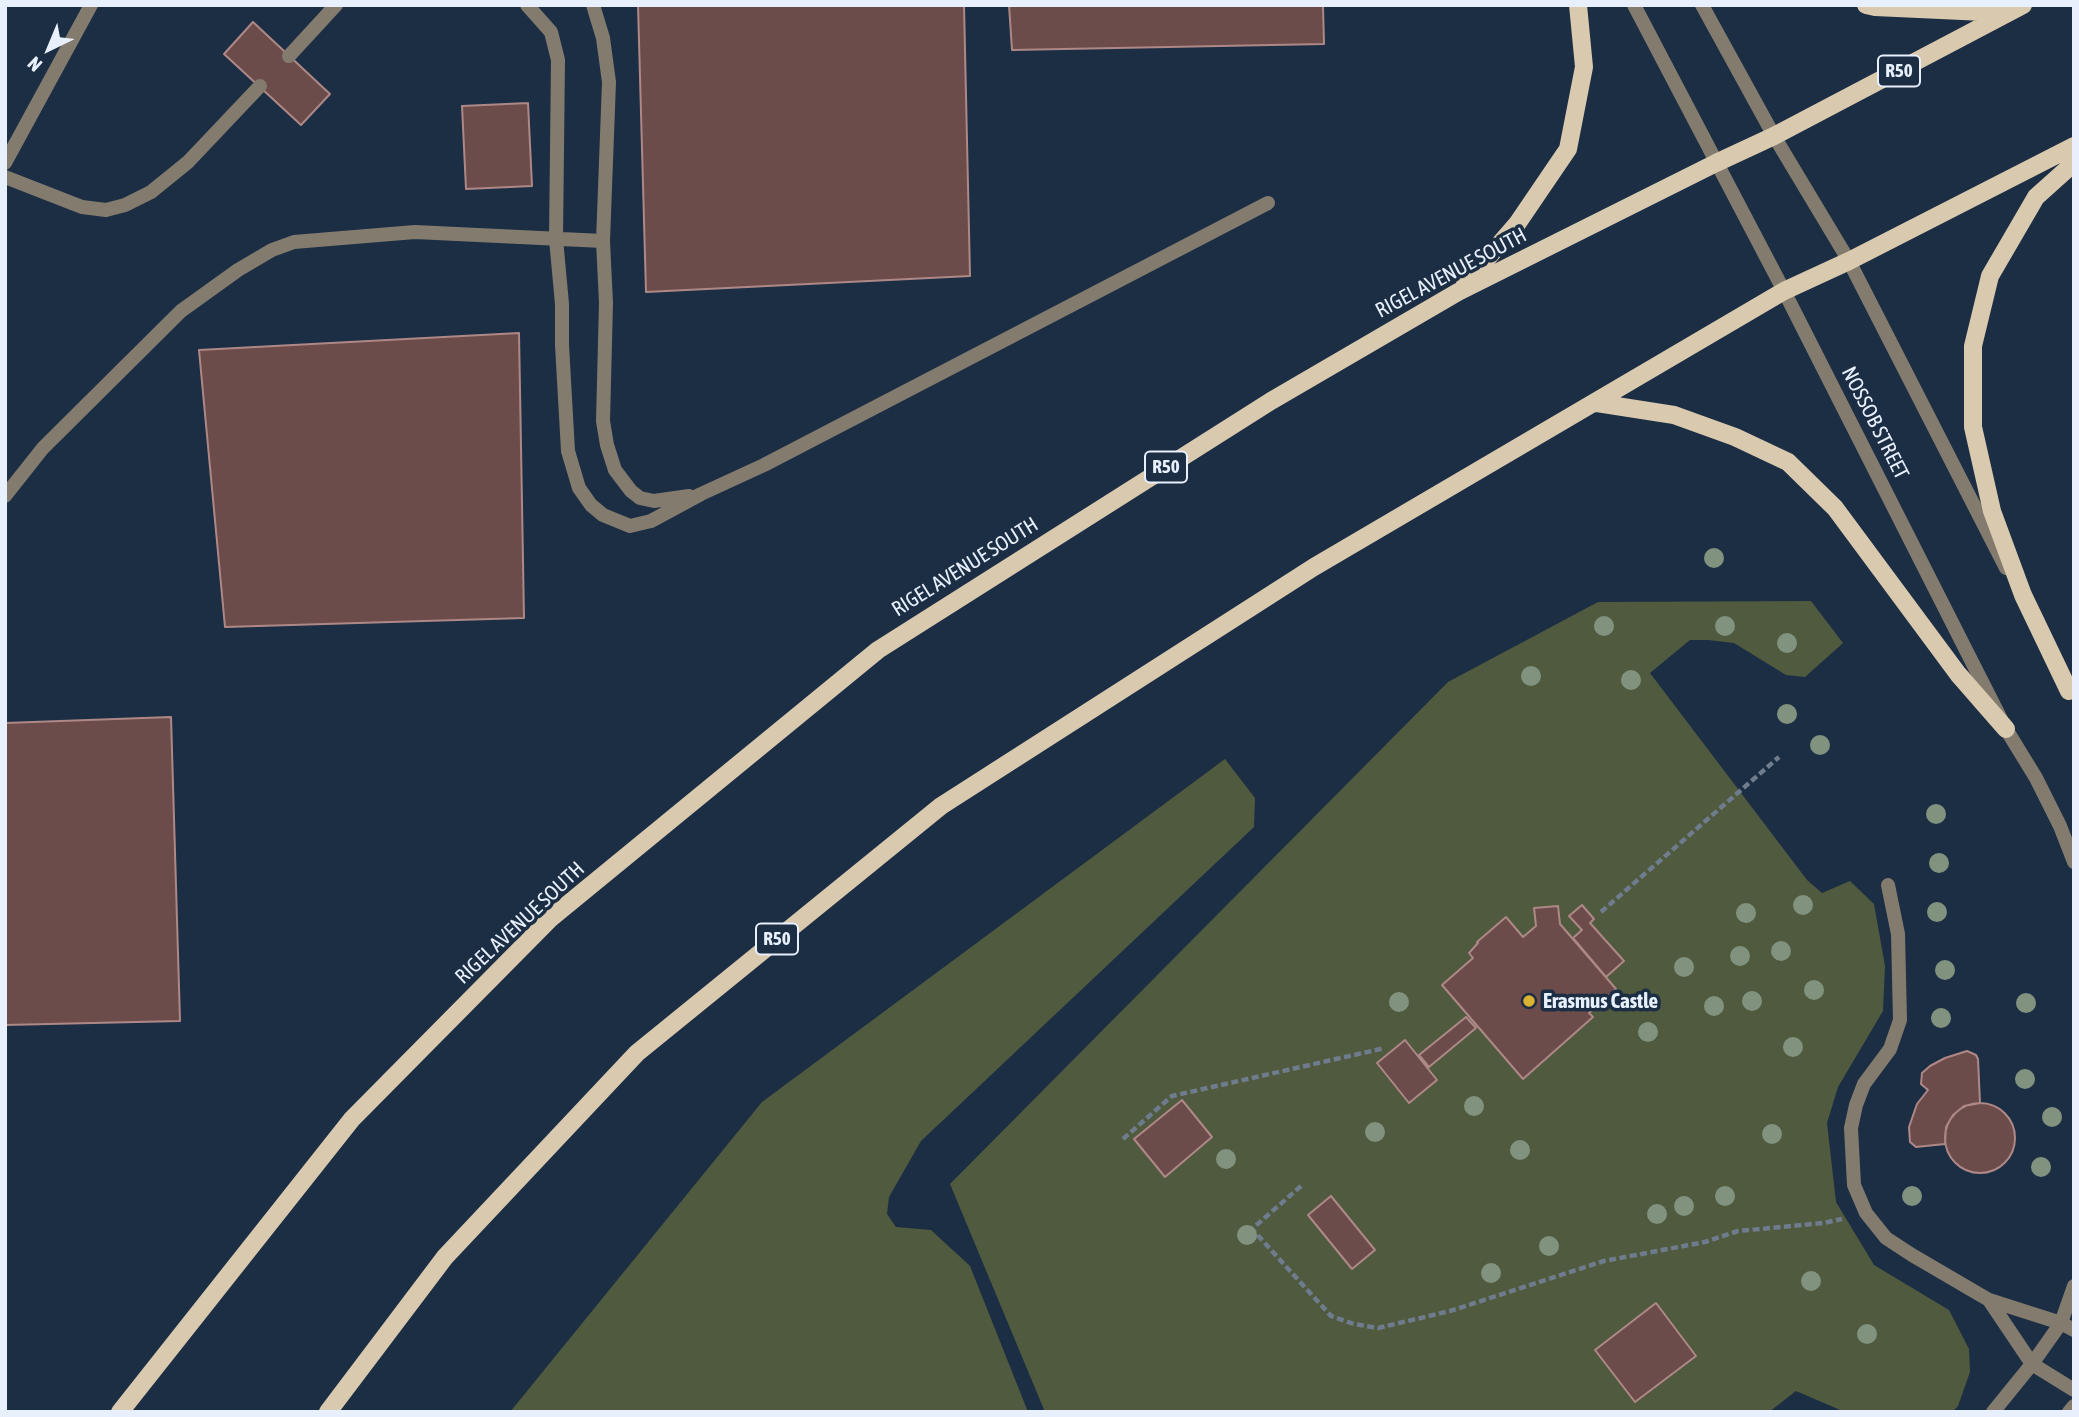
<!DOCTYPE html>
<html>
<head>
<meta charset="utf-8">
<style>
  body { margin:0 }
  #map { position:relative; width:2079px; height:1417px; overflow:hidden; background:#1c2e44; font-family:"Asap Condensed",sans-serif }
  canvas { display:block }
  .frame { position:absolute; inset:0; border:7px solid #e7f0fc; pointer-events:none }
  .north { position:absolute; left:14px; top:14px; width:70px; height:70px; -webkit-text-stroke:5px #1c2e44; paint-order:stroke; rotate:223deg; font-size:19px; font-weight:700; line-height:28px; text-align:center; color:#e7f0fc }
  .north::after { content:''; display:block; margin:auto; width:24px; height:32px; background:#e7f0fc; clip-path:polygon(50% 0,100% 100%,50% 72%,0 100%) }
</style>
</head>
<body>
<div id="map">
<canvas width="2079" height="1417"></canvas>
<div class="frame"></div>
<div class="north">N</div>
</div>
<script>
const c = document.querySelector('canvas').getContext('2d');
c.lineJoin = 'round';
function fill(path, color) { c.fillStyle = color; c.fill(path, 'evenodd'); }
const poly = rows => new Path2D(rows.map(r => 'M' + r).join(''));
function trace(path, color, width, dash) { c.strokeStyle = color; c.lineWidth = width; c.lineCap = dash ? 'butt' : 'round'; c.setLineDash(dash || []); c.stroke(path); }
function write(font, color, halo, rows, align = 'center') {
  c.font = font + ' "Asap Condensed",sans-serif'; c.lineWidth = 7; c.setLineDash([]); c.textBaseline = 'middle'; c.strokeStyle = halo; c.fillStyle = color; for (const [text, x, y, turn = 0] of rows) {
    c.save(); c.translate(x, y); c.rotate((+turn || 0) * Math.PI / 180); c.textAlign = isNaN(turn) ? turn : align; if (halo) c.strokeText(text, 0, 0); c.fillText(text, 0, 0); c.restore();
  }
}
fill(poly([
  [1811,601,1843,643,1805,677,1786,675,1734,643,1708,640,1690,640,1650,673,1807,880,1822,893,1850,881,1874,904,1885,966,1883,1011,1838,1087,1827,1123,1836,1202,1874,1265,1949,1310,1969,1349,1970,1372,1958,1406,1952,1412,1845,1412,1796,1391,1769,1412,1045,1412,950,1184,1448,682,1598,602],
  [1225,759,1255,798,1254,827,921,1141,889,1197,887,1214,896,1227,931,1230,970,1266,1028,1412,510,1412,762,1102]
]), '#505a3e');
const building = poly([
  [638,5,964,5,970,276,646,292,638,5],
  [1009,5,1323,5,1324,44,1012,50,1009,5],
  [253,22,330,94,301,125,224,54,253,22],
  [528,103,532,186,466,189,462,106,528,103],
  [519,333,524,618,225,627,199,350,519,333],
  [171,717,180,1021,5,1025,5,723,171,717],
  [1582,905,1594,919,1590,923,1624,961,1606,977,1573,938,1582,930,1569,916,1582,905],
  [1558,906,1560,924,1616,989,1589,1013,1593,1017,1523,1079,1442,985,1473,958,1469,953,1478,943,1477,942,1506,917,1523,937,1536,926,1534,908,1558,906],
  [1466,1017,1476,1028,1429,1067,1419,1055,1466,1017],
  [1405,1040,1437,1080,1409,1103,1377,1063,1405,1040],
  [1967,1051,1976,1055,1978,1059,1980,1103,1964,1106,1953,1115,1946,1127,1945,1144,1916,1147,1910,1142,1909,1127,1917,1104,1928,1090,1921,1084,1922,1073,1930,1066,1945,1058,1967,1051],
  [1182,1100,1212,1137,1165,1177,1134,1139,1182,1100],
  '1945 1138a35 35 0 1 1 70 0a35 35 0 1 1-70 0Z',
  [1331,1196,1375,1250,1352,1269,1308,1215,1331,1196],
  [1656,1303,1696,1356,1635,1402,1595,1350,1656,1303]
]);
fill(building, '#6c4c4a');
trace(building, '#ae8886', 2);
trace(poly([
  [1601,912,1779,757],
  [1123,1139,1172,1096,1385,1048],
  [1301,1186,1252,1229,1331,1316,1354,1324,1378,1328,1450,1311,1604,1261,1705,1242,1738,1231,1823,1223,1842,1219]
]), '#6e7c8e', 4.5, [7, 3.5]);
trace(poly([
  [527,5,551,32,558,60,556,239,562,304,562,345,568,451,579,488,591,505,603,515,630,526,651,521,701,494,764,465,1268,203],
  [593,5,603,38,609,82,603,241,606,303,603,421,607,445,615,470,631,491,640,498,654,501,689,496],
  [289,56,336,5],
  [5,177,82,207,106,210,125,205,151,192,188,162,260,86],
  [5,496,43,448,181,311,238,270,272,250,294,242,415,232,603,241],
  [1888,885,1898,934,1900,1020,1890,1049,1864,1084,1856,1105,1851,1128,1854,1185,1866,1213,1886,1238,1912,1255,1989,1300,2061,1323],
  [1989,1300,2032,1364]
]), '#837b6e', 14);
trace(poly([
  [5,163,91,5]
]), '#837b6e', 14);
trace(poly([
  [1634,5,1784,291,2006,729,2036,778,2060,826,2074,862],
  [1702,5,1774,136,1849,261,2006,568],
  [2061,1323,2074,1330],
  [2032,1364,2074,1390],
  [1993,1412,2032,1364,2061,1323,2074,1286],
  [2069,1412,2074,1406]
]), '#837b6e', 14);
trace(poly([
  [1866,5,1875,7,2006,13],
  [1465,284,1517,224,1568,149,1584,67,1578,5],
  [1597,403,1674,415,1735,437,1788,462,1835,508,1958,674,2006,729],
  [2069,691,2023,595,1992,511,1973,427,1973,346,1990,276,2036,197,2074,163],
  [120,1412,352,1119,551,918,878,650,1271,401,1458,292,1716,163,1774,136,2023,5],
  [328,1412,445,1257,637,1053,941,806,1314,567,1784,291,1849,261,2074,146]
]), '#d9c9ae', 18);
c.fillStyle = '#81937f';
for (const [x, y] of [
  [1714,558],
  [1604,626],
  [1725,626],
  [1787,643],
  [1531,676],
  [1631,680],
  [1787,714],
  [1820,745],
  [1936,814],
  [1939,863],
  [1803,905],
  [1937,912],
  [1746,913],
  [1781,951],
  [1740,956],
  [1684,967],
  [1945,970],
  [1814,990],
  [1752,1001],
  [1399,1002],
  [2026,1003],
  [1714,1006],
  [1941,1018],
  [1648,1032],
  [1793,1047],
  [2025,1079],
  [1474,1106],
  [2052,1117],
  [1375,1132],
  [1772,1134],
  [1520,1150],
  [1226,1159],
  [2041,1167],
  [1725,1196],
  [1912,1196],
  [1684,1206],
  [1657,1214],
  [1247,1235],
  [1549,1246],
  [1491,1273],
  [1811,1281],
  [1867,1334]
]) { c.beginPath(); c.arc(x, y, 10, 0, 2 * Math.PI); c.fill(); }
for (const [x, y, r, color] of [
  [1529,1001,7,"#dbb333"]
]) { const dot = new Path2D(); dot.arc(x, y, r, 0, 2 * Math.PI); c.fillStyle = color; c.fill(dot); trace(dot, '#1c2e44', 2.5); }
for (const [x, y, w] of [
  [1899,71,42],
  [1166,467,42],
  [777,939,42]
]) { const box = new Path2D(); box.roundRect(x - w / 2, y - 15.5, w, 31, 5); c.fillStyle = '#1c2e44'; c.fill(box); trace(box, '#e7f0fc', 2); }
write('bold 19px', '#e7f0fc', null, [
  ["R50",1899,71],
  ["R50",1166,467],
  ["R50",777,939]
]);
write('21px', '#e7f0fc', '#1c2e44', [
  ["RIGEL AVENUE SOUTH",1451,273,-28],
  ["NOSSOB STREET",1875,423,63],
  ["RIGEL AVENUE SOUTH",965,567,-32],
  ["RIGEL AVENUE SOUTH",520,923,-43]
]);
write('bold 21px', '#e7f0fc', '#1c2e44', [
  ["Erasmus Castle",1543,1001]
], 'left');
</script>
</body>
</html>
